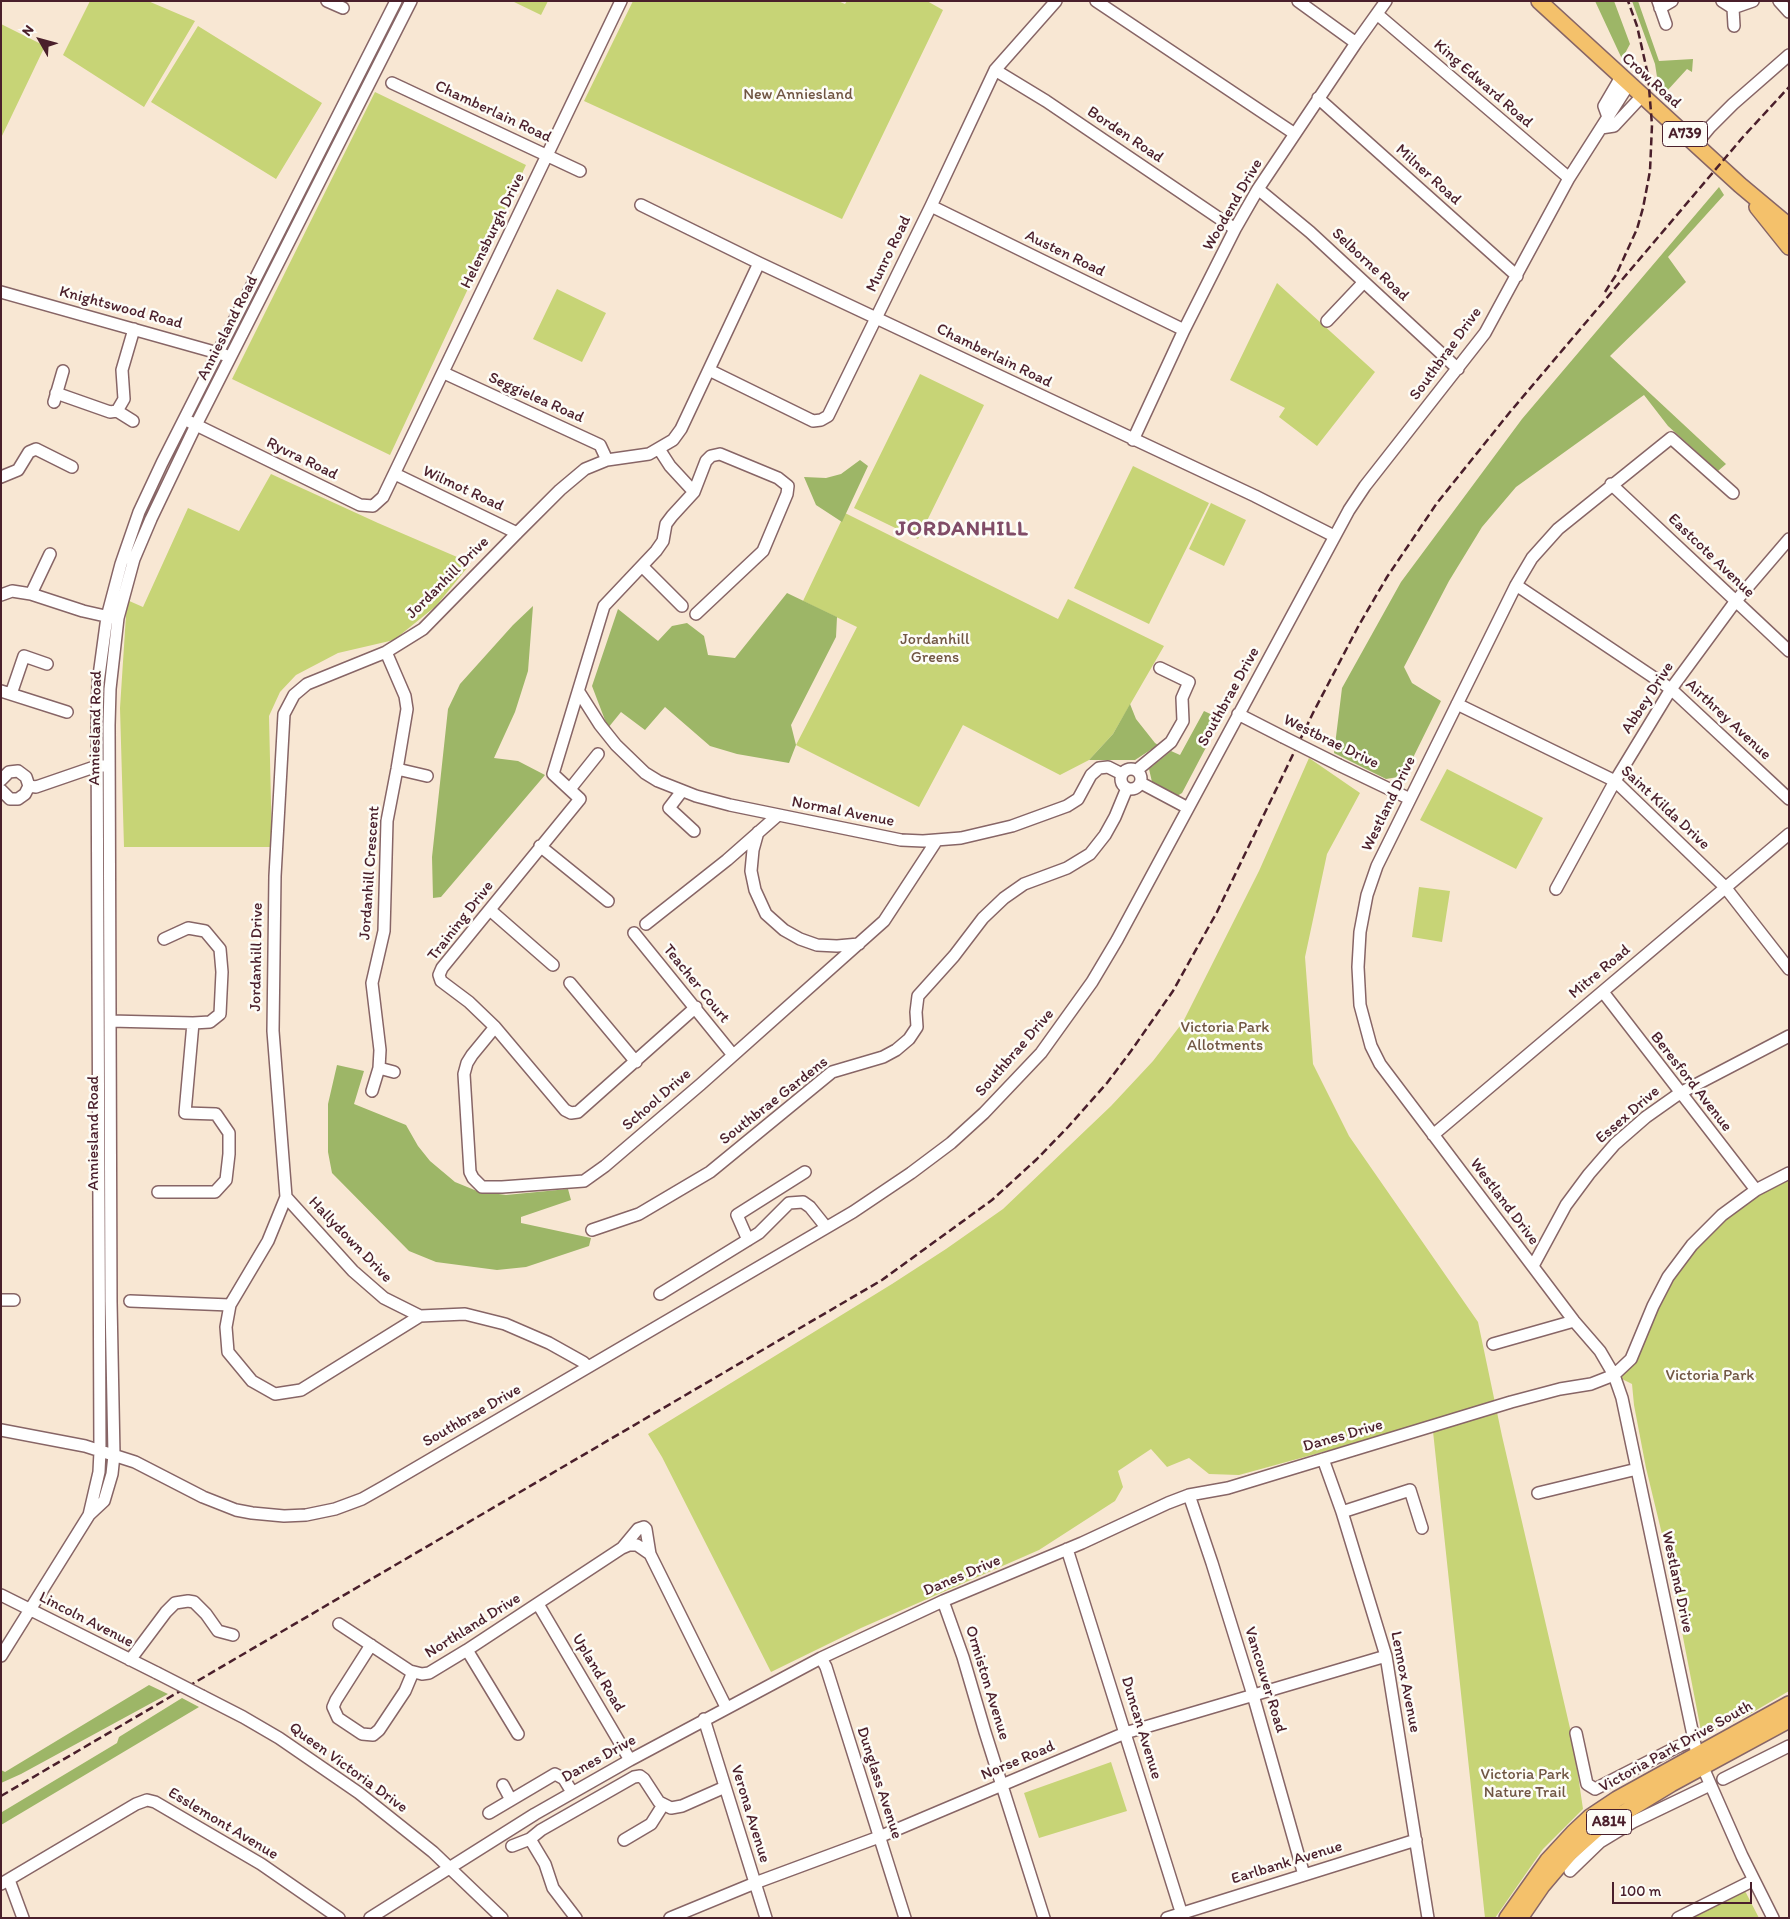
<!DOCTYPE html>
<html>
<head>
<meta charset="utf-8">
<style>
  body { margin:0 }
  #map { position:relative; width:1790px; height:1919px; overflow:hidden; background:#f8e7d3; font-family:Itim,sans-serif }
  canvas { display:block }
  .frame { position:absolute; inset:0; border:2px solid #4a1f2b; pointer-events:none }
  .north { position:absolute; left:15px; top:15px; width:50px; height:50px; -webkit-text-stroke:4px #fdfcf7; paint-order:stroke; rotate:308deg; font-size:14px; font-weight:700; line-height:20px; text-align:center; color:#4a1f2b }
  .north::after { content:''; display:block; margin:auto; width:18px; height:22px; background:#4a1f2b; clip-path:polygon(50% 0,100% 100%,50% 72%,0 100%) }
  .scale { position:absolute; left:1612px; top:1882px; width:140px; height:22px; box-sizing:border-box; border:2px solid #4a1f2b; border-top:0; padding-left:6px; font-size:15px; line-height:18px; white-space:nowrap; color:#4a1f2b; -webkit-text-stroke:4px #fdfcf7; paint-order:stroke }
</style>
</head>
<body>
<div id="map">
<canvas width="1790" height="1919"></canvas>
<div class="frame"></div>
<div class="north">N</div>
<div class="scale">100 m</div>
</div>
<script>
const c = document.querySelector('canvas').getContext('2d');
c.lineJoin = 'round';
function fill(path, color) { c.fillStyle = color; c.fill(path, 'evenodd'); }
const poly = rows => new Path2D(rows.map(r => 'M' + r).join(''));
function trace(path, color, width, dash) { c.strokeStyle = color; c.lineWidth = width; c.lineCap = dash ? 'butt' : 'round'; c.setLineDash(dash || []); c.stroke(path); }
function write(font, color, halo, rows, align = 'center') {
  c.font = font + ' Itim,sans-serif'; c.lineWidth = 5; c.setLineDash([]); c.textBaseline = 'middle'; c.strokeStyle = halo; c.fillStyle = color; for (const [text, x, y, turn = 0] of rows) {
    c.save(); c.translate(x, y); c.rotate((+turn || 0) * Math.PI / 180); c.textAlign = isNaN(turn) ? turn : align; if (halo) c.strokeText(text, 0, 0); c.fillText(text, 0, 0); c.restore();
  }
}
fill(poly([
  [90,1,148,1,195,21,144,107,63,55],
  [512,1,548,1,541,15],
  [633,1,838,1,845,4,847,1,927,1,943,10,842,219,584,101],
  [1,24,45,46,1,138],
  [198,26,322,103,276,179,151,102],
  [375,92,526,165,390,455,232,379],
  [1277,283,1375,372,1317,446,1279,417,1285,408,1230,380],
  [557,289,606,313,582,362,533,339],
  [920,374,984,405,918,539,854,508],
  [1133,466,1209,503,1149,624,1074,588],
  [271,474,378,523,471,563,436,606,394,640,338,653,296,675,280,692,269,716,272,847,124,847,120,708,127,600,143,607,188,508,239,531],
  [1211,503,1246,520,1224,566,1189,549],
  [845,513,1058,619,1068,599,1164,646,1113,734,1089,760,1060,775,963,725,919,807,796,745,857,627,803,601],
  [1309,758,1360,793,1327,854,1305,957,1313,1064,1349,1136,1478,1322,1502,1436,1573,1741,1583,1809,1543,1849,1495,1918,1485,1918,1432,1422,1239,1475,1209,1474,1189,1458,1167,1467,1151,1449,1118,1471,1123,1487,1115,1501,1039,1550,861,1628,771,1672,662,1457,648,1434,892,1284,946,1249,1003,1209,1111,1106,1153,1061,1183,1022,1259,871],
  [1447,769,1543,818,1516,869,1420,820],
  [1419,887,1450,891,1442,942,1412,937],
  [1789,1174,1789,1691,1748,1715,1702,1736,1668,1559,1646,1468,1634,1405,1632,1384,1614,1375,1631,1359,1653,1306,1722,1215],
  [1111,1762,1127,1811,1039,1838,1024,1793],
  [1744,1889,1759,1918,1687,1918]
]), '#c7d476');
fill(poly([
  [1595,1,1614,1,1630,44,1622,59],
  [1632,1,1638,1,1659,61,1693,59,1692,72,1687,69,1666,92,1660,96,1655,64],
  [1719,187,1724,195,1668,257,1686,282,1610,356,1726,464,1718,471,1668,426,1644,395,1516,487,1482,527,1449,581,1404,667,1412,683,1441,701,1404,776,1386,779,1334,753,1342,688,1401,582,1522,419],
  [860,460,868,466,842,522,816,505,804,477,826,478,841,474],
  [787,593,837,617,836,637,791,725,796,745,789,763,737,754,710,746,665,707,645,730,621,712,608,728,592,686,618,609,658,641,672,626,687,623,704,636,708,655,735,658],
  [533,606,528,671,515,712,494,758,518,761,545,775,441,897,433,898,432,857,448,709,460,684,513,625],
  [1130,704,1136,719,1155,743,1158,745,1135,760,1089,760,1113,734],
  [1204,711,1221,719,1182,793,1177,796,1152,782,1149,769,1171,751,1180,755],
  [337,1065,364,1071,354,1104,406,1125,418,1146,430,1161,455,1182,477,1191,506,1195,568,1189,571,1200,521,1217,521,1223,591,1238,589,1246,526,1267,497,1270,436,1262,409,1251,332,1173,328,1152,328,1104],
  [149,1685,168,1694,21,1774,1,1783,1,1770,5,1772],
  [182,1698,199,1707,1,1825,2,1812,117,1743,119,1737]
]), '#9db667');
const minor = poly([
  [327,1,343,8],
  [1096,1,1295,134],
  [1298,1,1356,43],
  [1658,1,1666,24],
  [1722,1,1733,8],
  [1779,1,1789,12],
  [1660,8,1672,1],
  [1733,8,1753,1],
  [1733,8,1734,26],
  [1377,14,1569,178],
  [995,70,1046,101,1235,229],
  [392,83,580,171],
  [1318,98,1517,276],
  [1608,117,1604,106,1621,77],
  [1601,128,1614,126,1642,96],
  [1696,144,1710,127,1733,104,1789,55],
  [1258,189,1310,232,1458,369],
  [641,205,759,263,1255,496,1334,536],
  [931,206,1184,330],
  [1,292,225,355],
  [1327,321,1363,283],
  [709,370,813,421,821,420,828,416,931,206,995,70,1056,1],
  [444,373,600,445,607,460],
  [56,393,110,412,117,411,124,399,122,370,134,329],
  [54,402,63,371],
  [117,411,133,421],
  [190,422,360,505,373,506,383,497,621,1],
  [1133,440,1184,330,1235,229,1258,189,1356,43,1386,1],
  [659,449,670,466,694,492],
  [395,474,517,533],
  [1,477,18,470,29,452,36,449,72,467],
  [1611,484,1789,651],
  [1733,493,1671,438,1558,529,1532,558,1516,585,1377,866,1367,895,1360,932,1358,967,1360,1005,1371,1046,1380,1064,1574,1321,1600,1351,1614,1375,1622,1398,1697,1754,1742,1856,1773,1918],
  [642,566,682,606],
  [1516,585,1671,689,1789,799],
  [31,594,50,554],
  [1,595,12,591,31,594,83,611,114,618],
  [1,691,67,712],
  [579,692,600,725,616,745,645,773,658,781,696,796,730,805,901,840,923,841,961,838,1012,826,1067,806,1078,799,1091,775,1099,768,1108,767,1122,774],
  [11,694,24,656,47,664],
  [1457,704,1615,781,1725,887,1789,969],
  [1238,714,1283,737],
  [1339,765,1410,799],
  '1121 779a10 10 0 1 1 20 0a10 10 0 1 1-20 0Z',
  [397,769,427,776],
  [1137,770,1171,742,1183,721,1182,698,1189,682,1160,668],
  [1,780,9,772,18,771,26,777,29,786,25,794,18,799,10,799,1,790],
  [1141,783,1188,808],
  [29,786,36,787,97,766,104,766],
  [570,789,598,754],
  [682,791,669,808,694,831],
  [758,832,753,850,751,871,755,890,766,914,784,930,800,939,817,945,837,946,859,944],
  [540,846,608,901],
  [1556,889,1615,781,1671,689,1735,602,1789,539],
  [490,910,553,965],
  [646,924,727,860,777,816],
  [634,933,733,1055],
  [570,983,636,1062],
  [1603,992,1756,1190],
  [696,1007,578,1112,571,1113,565,1110,495,1027,469,1002,441,981,439,975,442,968,580,799,553,774,604,606,656,551,663,541,666,524,672,516,694,492,706,461,711,456,720,454,778,478,788,486,787,494,763,551,696,614],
  [110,1021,193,1023,210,1022,220,1014,222,972,220,949,205,931,188,928,164,939],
  [495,1027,472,1055,467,1063,464,1074,470,1172,473,1178,482,1187,502,1187,584,1181,605,1166,701,1084,884,921,937,840],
  [379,1068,394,1072],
  [372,1091,379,1068,380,1050,372,983,384,931,387,821,397,769,407,709,405,696,386,652],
  [1433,1135,1789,834],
  [158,1192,215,1192,226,1180,229,1154,229,1133,216,1114,185,1113,193,1023],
  [286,1197,353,1271,384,1298,420,1316,465,1314,505,1324,549,1343,583,1362,588,1367],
  [592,1230,639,1214,710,1172,832,1072,883,1057,896,1050,909,1039,917,1027,916,1012,918,996,954,956,983,918,1004,898,1024,884,1067,868,1090,854,1105,835,1115,817,1127,788],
  [748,1240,737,1215,805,1172],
  [1533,1266,1566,1205,1589,1174,1615,1144,1646,1117,1680,1093,1789,1036],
  [660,1294,759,1233,789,1203,803,1202,810,1207,826,1227],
  [1,1300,14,1300],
  [130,1301,230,1305],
  [420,1316,301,1390,275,1394,252,1381,228,1352,226,1327,230,1305,268,1241,286,1197,273,1031,275,876,284,714,294,695,307,684,386,652,423,629,517,533,560,490,585,469,607,460,649,454,673,440,681,429,759,263],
  [1493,1344,1574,1321],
  [1,1430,85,1446,135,1462,203,1497,236,1510,252,1513,284,1516,306,1515,335,1509,362,1499,385,1486,853,1212,911,1173,951,1143,984,1113,1041,1053,1092,982,1117,940,1349,510,1365,486,1485,333,1569,178,1629,84],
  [1323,1459,1342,1512,1386,1656,1428,1918],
  [1538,1493,1637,1469],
  [1189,1495,1212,1563,1253,1695,1304,1875],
  [1342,1512,1410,1490,1422,1528],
  [89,1515,99,1472,100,1451,97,722,98,683,107,617,121,564,139,512,162,463,396,1],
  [623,1547,638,1529,644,1527,646,1529,650,1554],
  [1067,1549,1183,1918],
  [1,1595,157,1673],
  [943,1601,963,1657,985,1732,1044,1918],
  [538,1604,630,1760],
  [339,1624,410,1671,422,1674,429,1673,467,1650,622,1548,629,1545,637,1545,650,1554,726,1707],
  [371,1645,336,1700,333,1707,338,1718,362,1734,373,1735,379,1730,405,1691,413,1672],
  [467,1650,518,1734],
  [1,1656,89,1515,104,1501,112,1474,114,1455,111,1302,109,725,110,689,118,618,134,559,151,519,196,425,411,1],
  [821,1658,826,1667,905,1918],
  [130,1660,166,1612,175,1603,188,1601,194,1602,206,1614,218,1631,233,1635],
  [202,1696,243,1717,279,1738,359,1793,433,1852,502,1918],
  [704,1719,766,1918],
  [1576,1733,1587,1784,1595,1789,1677,1747,1694,1740],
  [1723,1779,1789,1746],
  [503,1785,511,1800],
  [489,1813,555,1774,564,1779,572,1792],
  [530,1839,545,1864,553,1888,576,1918],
  [624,1840,651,1824,663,1805],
  [512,1846,530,1839,541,1830,634,1777,640,1776,644,1779,659,1802,671,1808,682,1806,725,1787],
  [1570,1871,1600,1842,1633,1822,1710,1785],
  [9,1880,23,1918],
  [1,1884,136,1804,147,1800,155,1802,261,1864,339,1918],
  [370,1918,535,1814,630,1760,821,1658,943,1601,1082,1543,1168,1503,1189,1495,1228,1488,1511,1402,1560,1389,1591,1384,1614,1375,1631,1359,1653,1306,1668,1277,1692,1245,1722,1215,1756,1190,1789,1173],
  [670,1918,755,1883,879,1837,1125,1733,1386,1656],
  [1167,1918,1416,1840],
  [1678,1918,1754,1880]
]);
const major = poly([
  [1539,1,1740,185,1789,226],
  [1757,207,1789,247],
  [1507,1918,1548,1860,1573,1833,1590,1817,1617,1799,1789,1704],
  [1520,1918,1542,1886,1570,1853,1597,1829,1671,1784,1789,1720]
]);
trace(minor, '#876566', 14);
trace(major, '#876566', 18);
trace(minor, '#fff', 11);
trace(major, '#f4c16b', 15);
trace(poly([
  [1605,292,1616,275,1637,229,1643,208,1650,171,1652,125,1648,75,1637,26,1628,1],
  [1,1796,882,1280,992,1200,1037,1159,1068,1127,1107,1083,1131,1051,1173,991,1217,912,1313,713,1359,625,1387,577,1437,503,1510,412,1743,137,1789,87]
]), '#4a1f2b', 2.5, [8, 4]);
const minorBridge = poly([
  [1283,737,1339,765],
  [157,1673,202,1696]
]);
trace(minorBridge, '#876566', 14, []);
trace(minorBridge, '#fff', 11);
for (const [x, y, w] of [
  [1685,134,45],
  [1609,1822,45]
]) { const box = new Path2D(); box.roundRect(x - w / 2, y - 12.5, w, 25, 4); c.fillStyle = '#fdfcf7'; c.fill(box); trace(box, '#4a1f2b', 1); }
write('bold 15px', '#4a1f2b', null, [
  ["A739",1685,134],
  ["A814",1609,1822]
]);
write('16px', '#4a1f2b', '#fdfcf7', [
  ["Crow Road",1651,81,42],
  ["King Edward Road",1483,84,41],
  ["Chamberlain Road",493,112,25],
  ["Borden Road",1125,135,34],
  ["Milner Road",1428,175,42],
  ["Woodend Drive",1233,205,-60],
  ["Helensburgh Drive",493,231,-64],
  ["Munro Road",889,254,-64],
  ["Austen Road",1065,254,26],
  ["Selborne Road",1370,265,43],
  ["Knightswood Road",121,308,15],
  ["Anniesland Road",228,328,-63],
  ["Southbrae Drive",1446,354,-54],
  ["Chamberlain Road",994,356,26],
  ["Seggielea Road",536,398,24],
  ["Ryvra Road",302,459,26],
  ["Wilmot Road",463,489,25],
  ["Eastcote Avenue",1711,556,44],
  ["Jordanhill Drive",448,578,-45],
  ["Southbrae Drive",1229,697,-61],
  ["Abbey Drive",1648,698,-57],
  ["Airthrey Avenue",1728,720,43],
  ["Anniesland Road",96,728,-89],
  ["Westbrae Drive",1331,742,26],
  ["Westland Drive",1389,804,-64],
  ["Saint Kilda Drive",1665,808,43],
  ["Normal Avenue",843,812,11],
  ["Jordanhill Crescent",370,873,-86],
  ["Training Drive",461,921,-52],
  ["Jordanhill Drive",257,957,-89],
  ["Mitre Road",1600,972,-40],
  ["Teacher Court",696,984,51],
  ["Southbrae Drive",1015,1053,-49],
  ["Beresford Avenue",1691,1082,52],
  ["School Drive",657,1100,-41],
  ["Southbrae Gardens",774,1101,-38],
  ["Essex Drive",1628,1115,-41],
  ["Anniesland Road",94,1133,-90],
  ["Westland Drive",1504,1202,53],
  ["Hallydown Drive",350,1240,46],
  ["Southbrae Drive",472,1416,-30],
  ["Danes Drive",1343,1436,-16],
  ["Danes Drive",962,1576,-23],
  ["Westland Drive",1677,1582,78],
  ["Lincoln Avenue",86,1620,27],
  ["Northland Drive",473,1626,-32],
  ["Upland Road",598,1673,59],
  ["Vancouver Road",1265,1680,73],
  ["Lennox Avenue",1405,1682,79],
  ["Ormiston Avenue",987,1683,73],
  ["Duncan Avenue",1141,1728,73],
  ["Victoria Park Drive South",1676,1747,-29],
  ["Danes Drive",599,1759,-29],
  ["Norse Road",1018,1761,-23],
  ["Queen Victoria Drive",348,1768,36],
  ["Dunglass Avenue",879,1783,72],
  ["Verona Avenue",750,1814,73],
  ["Esslemont Avenue",223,1824,31],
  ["Earlbank Avenue",1287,1863,-17]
]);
write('16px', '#705542', '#fdfcf7', [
  ["New Anniesland",798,95],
  ["Jordanhill",935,640],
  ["Greens",935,658],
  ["Victoria Park",1225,1028],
  ["Allotments",1225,1046],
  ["Victoria Park",1710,1376],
  ["Victoria Park",1525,1775],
  ["Nature Trail",1525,1793]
]);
c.letterSpacing = '1px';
write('bold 21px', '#804c67', '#fdfcf7', [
  ["JORDANHILL",962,530]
]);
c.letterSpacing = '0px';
</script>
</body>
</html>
